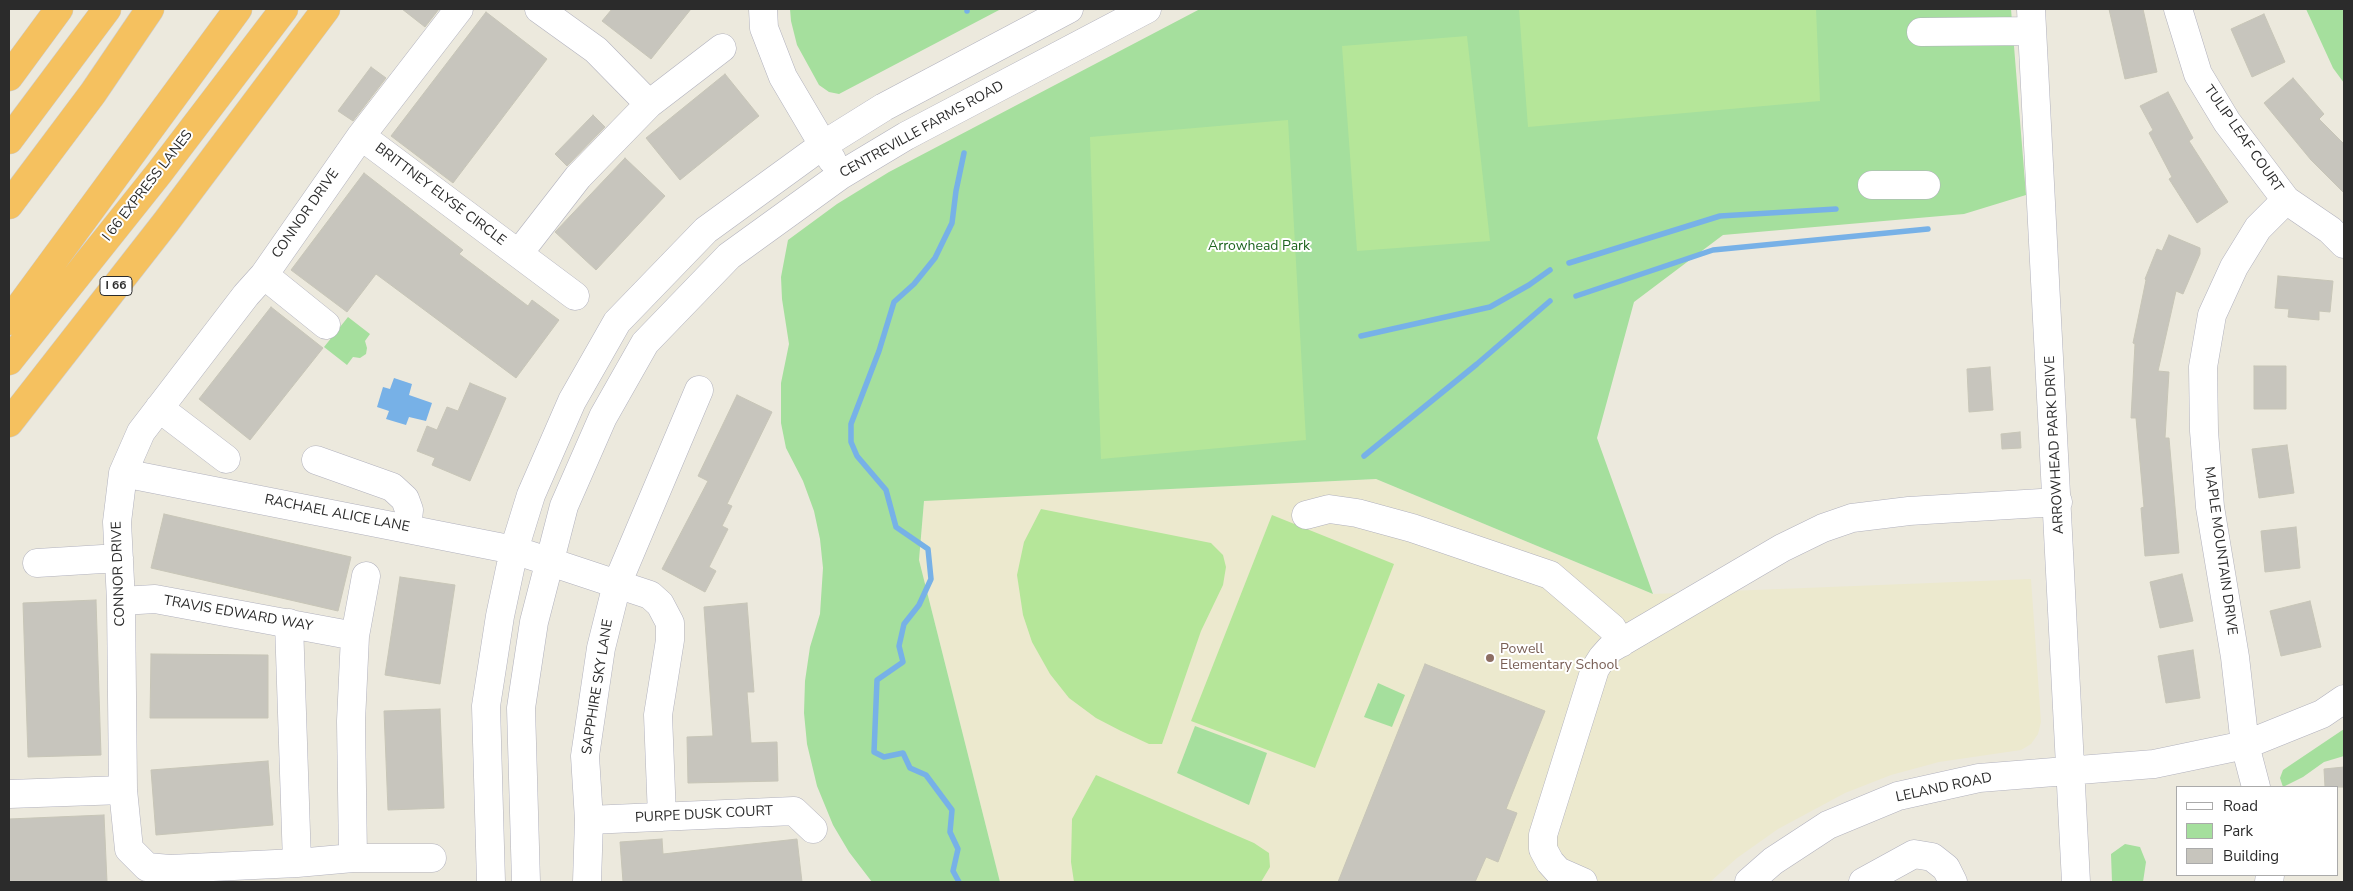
<!DOCTYPE html>
<html>
<head>
<meta charset="utf-8">
<style>
  body { margin:0 }
  #map { position:relative; width:2353px; height:891px; overflow:hidden; background:#ece9dd; font-family:"Nunito Sans",sans-serif }
  canvas { display:block }
  .frame { position:absolute; inset:0; border:10px solid #2b2b2b; pointer-events:none }
  .legend { position:absolute; left:2176px; top:786px; width:162px; height:90px; box-sizing:border-box; background:#fff; border:1px solid #aaa; margin:0; padding:6px 9px; list-style:none; font-size:15px; color:#2b2b2b }
  .legend li { display:flex; align-items:center; gap:10px; height:25px }
  .legend b { width:25px; border:1px solid #aaa }
</style>
</head>
<body>
<div id="map">
<canvas width="2353" height="891"></canvas>
<div class="frame"></div>
<ul class="legend">
<li><b style="height:6px;background:#fff"></b>Road</li>
<li><b style="height:14px;background:#a5df9d"></b>Park</li>
<li><b style="height:14px;background:#c7c5bd"></b>Building</li>
</ul>
</div>
<script>
const c = document.querySelector('canvas').getContext('2d');
c.lineJoin = 'round';
function fill(path, color) { c.fillStyle = color; c.fill(path, 'evenodd'); }
const poly = rows => new Path2D(rows.map(r => 'M' + r).join(''));
function trace(path, color, width, dash) { c.strokeStyle = color; c.lineWidth = width; c.lineCap = dash ? 'butt' : 'round'; c.setLineDash(dash || []); c.stroke(path); }
function write(font, color, halo, rows, align = 'center') {
  c.font = font + ' "Nunito Sans",sans-serif'; c.lineWidth = 4; c.setLineDash([]); c.textBaseline = 'middle'; c.strokeStyle = halo; c.fillStyle = color; for (const [text, x, y, turn = 0] of rows) {
    c.save(); c.translate(x, y); c.rotate((+turn || 0) * Math.PI / 180); c.textAlign = isNaN(turn) ? turn : align; if (halo) c.strokeText(text, 0, 0); c.fillText(text, 0, 0); c.restore();
  }
}
fill(poly([
  [1376,479,1653,594,2031,579,2041,722,2038,734,2031,744,2021,750,1939,762,1891,775,1845,793,1778,829,1737,858,1710,882,1000,882,919,560,924,500]
]), '#ece9ce');
fill(poly([
  [790,9,1001,9,839,94,829,92,819,85,797,45,791,21],
  [1200,9,2011,9,2026,195,1964,214,1723,235,1634,302,1597,438,1653,594,1376,479,924,501,919,560,1000,882,872,882,849,852,833,825,817,786,807,744,804,713,805,681,810,647,820,614,823,568,820,539,814,511,803,481,786,448,781,423,781,383,789,344,782,299,781,277,788,240,837,204,889,172],
  [2306,9,2344,9,2344,83,2333,68],
  [348,317,370,334,365,341,367,348,366,354,360,358,353,357,347,365,324,347],
  [1378,683,1405,695,1392,727,1364,717],
  [1195,726,1267,753,1249,805,1177,773],
  [2344,729,2344,756,2324,762,2303,777,2283,787,2280,778,2283,770],
  [2125,844,2140,847,2146,862,2143,882,2112,882,2111,854]
]), '#a5df9d');
fill(poly([
  [1519,9,1816,9,1820,101,1528,127],
  [1467,36,1490,241,1357,251,1342,46],
  [1288,120,1306,440,1101,459,1090,137],
  [1041,509,1211,543,1223,555,1226,567,1223,585,1201,631,1162,744,1149,744,1121,731,1096,718,1069,698,1050,674,1032,642,1023,615,1017,575,1024,542],
  [1272,515,1394,564,1315,768,1191,721],
  [1096,775,1254,843,1269,853,1270,867,1261,882,1074,882,1071,862,1072,819]
]), '#b5e699');
fill(poly([
  [394,378,412,384,409,395,432,403,426,421,409,417,406,425,386,419,389,411,377,407,383,387,390,389]
]), '#77b1e7');
trace(poly([
  [967,9,967,11],
  [1569,263,1720,216,1836,209],
  [1576,296,1713,250,1928,229],
  [1361,336,1490,307,1529,285,1550,270],
  [1364,456,1477,364,1550,301],
  [959,882,953,871,958,849,950,832,952,810,926,775,910,768,903,753,884,757,874,752,877,680,903,662,899,646,904,624,919,605,931,579,928,549,896,527,886,490,857,456,851,442,851,424,879,351,894,302,914,284,935,258,952,223,956,191,964,153]
]), '#77b1e7', 5.5);
const building = poly([
  [402,9,439,9,425,27,402,9],
  [612,9,691,9,651,59,602,21,612,9],
  [2109,9,2143,9,2157,72,2125,79,2109,9],
  [486,12,547,59,453,183,391,136,486,12],
  [2264,14,2285,62,2252,77,2231,29,2264,14],
  [371,67,386,78,353,121,338,111,371,67],
  [725,74,759,116,680,180,646,138,725,74],
  [2293,78,2324,114,2319,119,2344,144,2344,193,2311,160,2264,103,2293,78],
  [2168,92,2193,138,2189,141,2228,202,2197,223,2169,179,2172,177,2149,133,2153,130,2140,106,2168,92],
  [593,115,605,127,567,166,555,154,593,115],
  [625,158,665,196,596,270,555,232,625,158],
  [364,173,463,250,459,254,528,306,532,300,559,320,516,378,376,274,347,312,291,270,364,173],
  [2169,235,2200,248,2200,254,2183,294,2176,291,2158,371,2169,372,2165,438,2169,438,2179,553,2145,556,2141,508,2144,507,2136,418,2131,418,2135,344,2133,343,2146,280,2145,279,2157,249,2162,251,2169,235],
  [2278,276,2333,281,2330,312,2319,311,2319,320,2288,317,2289,309,2275,308,2278,276],
  [271,307,323,348,250,440,199,399,271,307],
  [2254,366,2286,366,2286,409,2254,409,2254,366],
  [1990,367,1993,410,1969,412,1967,369,1990,367],
  [470,383,506,398,470,481,432,465,435,458,417,451,427,426,437,430,447,407,458,411,470,383],
  [737,395,772,412,727,504,732,506,722,526,728,529,709,567,716,571,705,592,662,569,708,481,698,476,737,395],
  [2020,432,2021,448,2002,449,2001,434,2020,432],
  [2287,445,2294,493,2259,498,2252,449,2287,445],
  [164,514,351,557,338,611,151,568,164,514],
  [2296,527,2300,568,2265,572,2261,531,2296,527],
  [2182,574,2193,621,2160,628,2150,582,2182,574],
  [400,577,455,585,440,684,385,675,400,577],
  [96,600,101,755,28,757,23,603,96,600],
  [2310,601,2321,647,2281,656,2270,611,2310,601],
  [747,603,754,692,747,692,751,743,777,742,778,781,688,783,687,737,713,736,704,607,747,603],
  [2193,650,2200,698,2166,703,2158,656,2193,650],
  [151,654,268,655,268,718,150,718,151,654],
  [1425,664,1545,711,1506,809,1517,813,1498,862,1486,857,1475,882,1338,882,1425,664],
  [440,709,444,808,388,810,384,711,440,709],
  [268,761,273,825,156,835,151,770,268,761],
  [2344,767,2344,787,2325,787,2324,769,2344,767],
  [104,815,107,882,9,882,9,819,104,815],
  [662,839,663,854,797,839,802,882,623,882,620,842,662,839]
]);
fill(building, '#c7c5bd');
trace(building, '#c7c5b7', 1);
const minor = poly([
  [539,9,596,50,649,104],
  [763,9,764,28,783,77,832,160],
  [2031,9,2076,882],
  [2178,9,2198,74,2227,122,2286,200,2330,230,2344,244],
  [1921,32,2032,31],
  [361,136,575,296],
  [1872,185,1926,185],
  [519,253,578,177,649,104,722,48],
  [264,275,326,325],
  [159,408,226,459],
  [316,460,392,487,405,499,409,510,407,528],
  [123,473,514,550,650,595,660,604,670,623,670,640,658,715,662,817],
  [1306,515,1329,509,1357,513,1412,528,1550,575,1612,628,1621,643],
  [37,563,119,558],
  [121,601,155,599,355,636],
  [289,623,297,863],
  [2256,787,2245,745,2235,657,2210,507,2204,431,2203,367,2212,315,2234,267,2258,228,2286,200],
  [9,794,123,790],
  [589,820,794,811,813,829],
  [353,858,351,721,355,636,366,576],
  [432,858,353,858,297,863,170,869,147,867,129,849,123,790,121,601,117,522,123,473,141,432,246,295,264,275,361,136,459,9],
  [491,882,486,706,500,616,514,550,531,495,572,401,617,322,706,230,823,145,884,107,1069,9],
  [526,882,521,708,534,622,564,506,603,417,645,343,729,256,841,175,906,136,1147,9],
  [587,882,589,820,585,756,601,648,617,584,699,390],
  [1583,882,1558,871,1550,862,1543,849,1543,835,1595,669,1602,658,1610,649,1782,548,1823,528,1852,518,1909,511,2058,502],
  [1749,882,1773,861,1828,825,1898,796,1979,778,2154,764,2245,745,2322,714,2344,699],
  [1863,882,1914,854,1932,857,1946,868,1953,882],
  [2269,882,2270,875]
]);
const highway = poly([
  [9,77,59,9],
  [9,140,107,9],
  [9,205,93,93,150,9],
  [9,321,238,9],
  [9,361,159,173,284,9],
  [9,423,166,222,326,9]
]);
trace(minor, '#b1b1bd', 29);
trace(highway, '#ccc', 29);
trace(minor, '#fff', 28);
trace(highway, '#f5c15f', 28);
for (const [x, y, r, color] of [
  [1490,658,5,"#8d6e63"]
]) { const dot = new Path2D(); dot.arc(x, y, r, 0, 2 * Math.PI); c.fillStyle = color; c.fill(dot); trace(dot, '#fff', 2); }
for (const [x, y, w] of [
  [116,286,32]
]) { const box = new Path2D(); box.roundRect(x - w / 2, y - 9.5, w, 19, 4); c.fillStyle = '#fff'; c.fill(box); trace(box, '#2b2b2b', 1); }
write('bold 12px', '#2b2b2b', null, [
  ["I 66",116,286]
]);
write('14px', '#2b2b2b', '#fff', [
  ["CENTREVILLE FARMS ROAD",922,130,-29],
  ["TULIP LEAF COURT",2243,139,55],
  ["I 66 EXPRESS LANES",148,186,-52],
  ["BRITTNEY ELYSE CIRCLE",440,195,37],
  ["CONNOR DRIVE",306,214,-55],
  ["ARROWHEAD PARK DRIVE",2055,445,-93],
  ["RACHAEL ALICE LANE",337,514,11],
  ["MAPLE MOUNTAIN DRIVE",2220,551,82],
  ["CONNOR DRIVE",119,574,-92],
  ["TRAVIS EDWARD WAY",238,614,10],
  ["SAPPHIRE SKY LANE",598,687,-81],
  ["LELAND ROAD",1944,788,-12],
  ["PURPE DUSK COURT",704,815,-3]
]);
write('14px', '#1e641f', '#fff', [
  ["Arrowhead Park",1259,247]
]);
write('14px', '#785e54', '#fff', [
  ["Powell",1500,650],
  ["Elementary School",1500,666]
], 'left');
</script>
</body>
</html>
